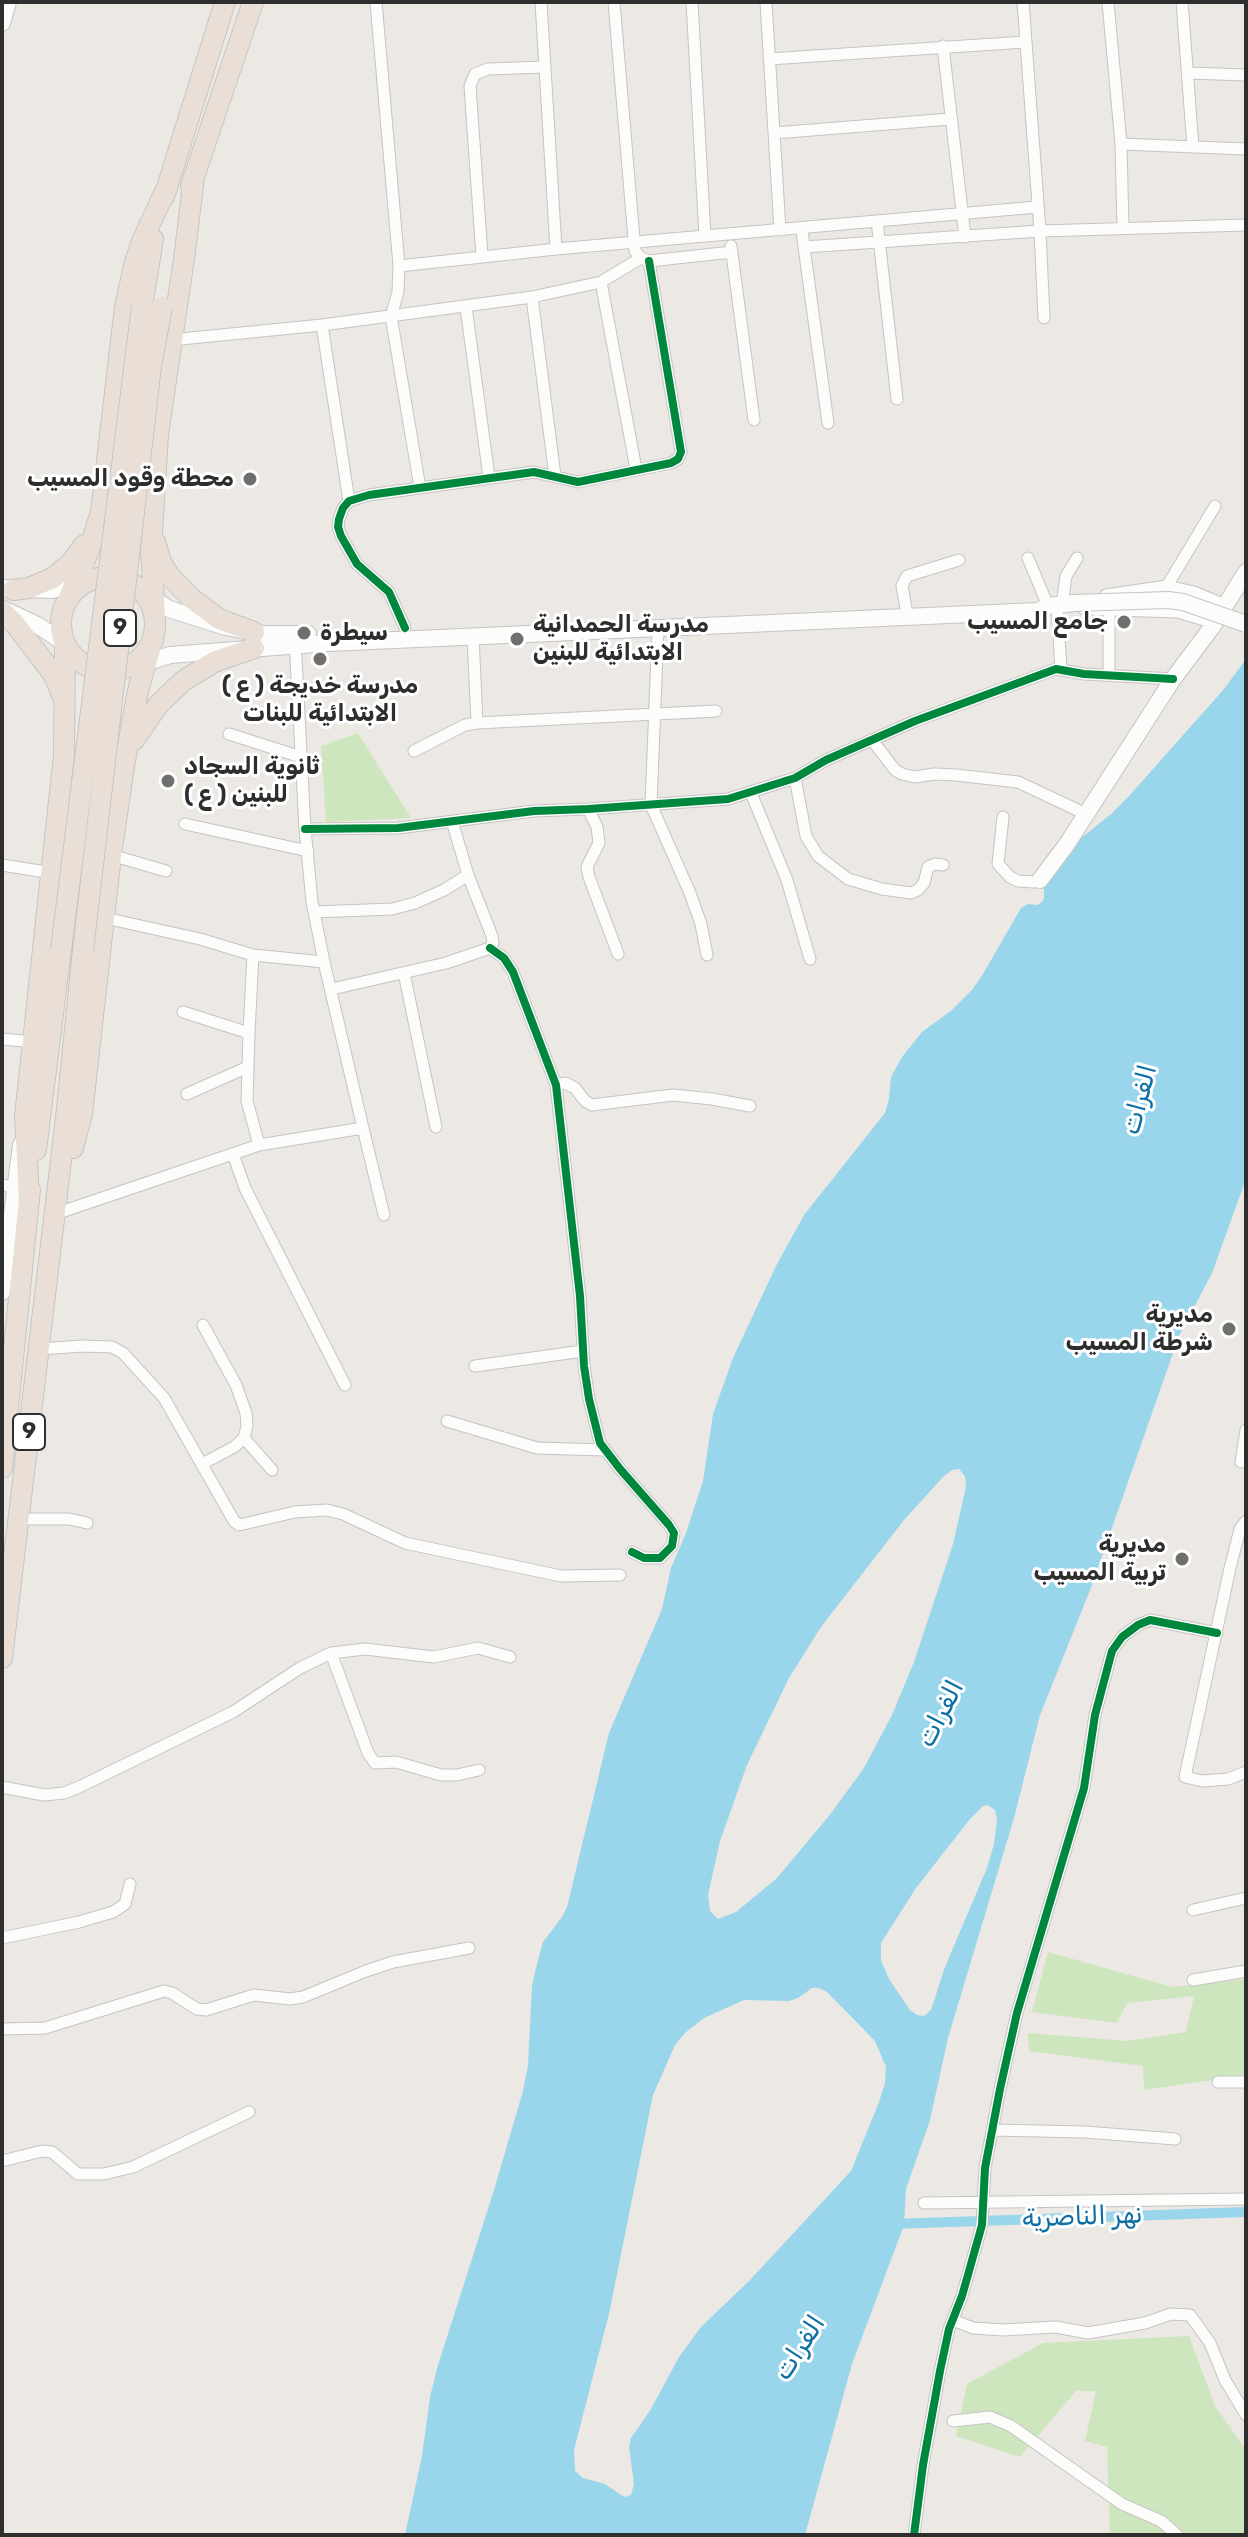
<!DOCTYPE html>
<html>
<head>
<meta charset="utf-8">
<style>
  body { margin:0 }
  #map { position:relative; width:1248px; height:2537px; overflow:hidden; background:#ece8e4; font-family:Rubik,sans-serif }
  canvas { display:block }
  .frame { position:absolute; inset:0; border:4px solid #2e2e2e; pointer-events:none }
</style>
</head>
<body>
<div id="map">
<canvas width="1248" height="2537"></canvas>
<div class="frame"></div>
</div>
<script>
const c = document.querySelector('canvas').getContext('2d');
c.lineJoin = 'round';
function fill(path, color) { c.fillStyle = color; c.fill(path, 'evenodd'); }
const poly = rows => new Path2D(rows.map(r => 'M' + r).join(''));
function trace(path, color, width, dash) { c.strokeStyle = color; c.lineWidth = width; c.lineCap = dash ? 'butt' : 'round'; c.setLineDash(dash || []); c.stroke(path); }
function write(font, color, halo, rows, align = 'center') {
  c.font = font + ' Rubik,"Noto Naskh Arabic",sans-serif'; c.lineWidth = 6; c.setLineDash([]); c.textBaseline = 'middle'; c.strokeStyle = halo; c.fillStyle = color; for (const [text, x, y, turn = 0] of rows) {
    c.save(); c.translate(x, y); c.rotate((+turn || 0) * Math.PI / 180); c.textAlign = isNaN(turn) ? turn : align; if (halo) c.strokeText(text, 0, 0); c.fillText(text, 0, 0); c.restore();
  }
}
fill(poly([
  [358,733,411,818,326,822,321,746],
  [1048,1952,1172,1987,1246,1979,1246,2075,1144,2090,1143,2066,1029,2051,1028,2033,1127,2041,1186,2032,1194,1996,1127,2003,1117,2023,1032,2012],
  [1189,2336,1215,2406,1246,2450,1246,2535,1110,2535,1107,2447,1085,2441,1096,2391,1076,2391,1020,2457,956,2436,967,2384,1043,2343]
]), '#cee6be');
fill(poly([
  [1246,659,1246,1179,1212,1273,1179,1336,1092,1585,1040,1715,1014,1818,948,2038,930,2120,906,2189,904,2225,852,2364,805,2535,405,2535,422,2456,430,2397,438,2365,494,2190,523,2091,528,2065,532,1986,536,1968,543,1942,562,1917,567,1907,609,1733,662,1609,671,1568,686,1533,703,1481,713,1414,733,1358,776,1266,804,1215,885,1113,889,1099,891,1077,902,1057,922,1032,952,1010,972,990,983,974,1021,908,1028,904,1037,905,1042,902,1044,898,1044,883,1075,843,1111,814,1129,796,1224,689],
  [959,1469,965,1476,966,1487,953,1544,914,1662,892,1715,864,1768,829,1816,777,1878,736,1912,718,1919,710,1911,708,1895,720,1841,747,1765,789,1678,821,1627,904,1520,944,1476,952,1470],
  [988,1805,995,1810,997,1820,994,1844,987,1868,945,1967,931,2010,924,2016,917,2015,910,2010,889,1979,881,1960,881,1943,916,1888,970,1819,983,1806],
  [812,1988,819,1988,827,1992,875,2041,886,2067,885,2083,879,2102,851,2171,750,2280,701,2327,679,2357,651,2409,631,2438,629,2447,634,2484,631,2495,624,2497,605,2484,583,2478,575,2471,574,2450,609,2314,653,2095,675,2045,686,2032,704,2018,744,2000,789,2001,798,1998]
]), '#99d6ec');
trace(poly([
  [892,2224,1246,2212]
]), '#99d6ec', 10);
const street = poly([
  [376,2,399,266,398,292,391,316,420,488],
  [541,2,556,249],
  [614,2,635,251,641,258,649,261,732,252],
  [692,2,705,236],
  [766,2,780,230],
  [1023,2,1040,231,1044,318],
  [1108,2,1121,144,1123,228],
  [1182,2,1193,147],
  [943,46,965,237],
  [769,59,1025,42],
  [1188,73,1246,75],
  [774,133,950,119],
  [1121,144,1246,149],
  [877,221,897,399],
  [802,228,804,247,1040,231,1246,225],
  [731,246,754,420],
  [804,247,828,423],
  [482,256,470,86,475,74,488,69,545,67],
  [399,266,556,249,1037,207],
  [601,282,636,469],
  [532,297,555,476],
  [466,307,489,477],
  [322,325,349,501],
  [171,340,322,325,532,297,601,282,641,258],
  [1028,558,1048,606],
  [1167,586,1215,506],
  [1106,595,1167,586,1194,592,1225,605],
  [1057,605,1061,670],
  [1062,605,1066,576,1077,558],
  [906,608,902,586,907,576,959,560],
  [1084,609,1178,612,1214,623],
  [1109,611,1109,674],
  [405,628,389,592,357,564,341,536,338,527,339,519,343,508,349,501,369,495,534,472,578,482,671,463,678,459,681,452,649,261],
  [658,628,651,805,690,893,701,924,707,955],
  [473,636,477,723],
  [295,640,305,829,312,902,324,962,363,1128],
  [229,734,301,757],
  [872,740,895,770,902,774,915,777,934,774,956,775,1018,782,1086,814],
  [414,751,465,725,477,723,716,711],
  [795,778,806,836,818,856,848,879,882,889,911,893,918,890,924,883,928,867,935,864,943,865],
  [751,793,787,880,810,959],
  [588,809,597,827,599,843,587,867,589,877,618,954],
  [1003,817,998,864,1010,877,1018,881,1034,882,1040,880],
  [185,824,308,851],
  [305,829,398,828,534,811,588,809,728,799,795,778,826,760,915,721,1056,669,1084,674,1173,679],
  [111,855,166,871],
  [2,865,52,873],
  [314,912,392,909,415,903,444,890,468,875],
  [105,918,200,939,253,955,324,962],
  [490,948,504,958,513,972,556,1085,580,1296,584,1366,589,1399,600,1443,620,1469,669,1525,674,1533,672,1546,660,1558,644,1558,632,1552],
  [404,973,436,1127],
  [332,989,446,963,490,948,493,943,492,936,468,875,452,821],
  [183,1012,249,1033,247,1101,259,1145],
  [249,1033,253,955],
  [2,1039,33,1042],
  [556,1085,565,1083,575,1088,585,1101,592,1105,673,1095,712,1099,750,1106],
  [187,1094,248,1067],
  [233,1154,245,1188,345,1385],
  [2,1185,14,1187],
  [55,1214,259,1145,363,1128,384,1215],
  [39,1349,82,1346,112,1347,123,1353,164,1398,234,1521,239,1525,295,1512,327,1510,343,1514,405,1543,561,1576,620,1575],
  [475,1366,583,1351],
  [447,1421,537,1448,605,1450],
  [244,1438,272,1470],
  [1241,1462,1246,1430],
  [202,1464,234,1447,244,1438,247,1426,246,1413,236,1385,203,1325],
  [18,1519,69,1519,87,1523],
  [1246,1521,1240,1529,1230,1568,1185,1777,1202,1781,1228,1779,1246,1772],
  [331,1653,368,1753,375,1763,396,1762,441,1775,457,1775,479,1770],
  [2,1787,44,1795,64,1793,77,1788,233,1712,300,1668,331,1653,365,1649,434,1657,478,1648,510,1657],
  [1193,1910,1246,1898],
  [2,1938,79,1922,113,1912,125,1904,130,1884],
  [1193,1980,1246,1971],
  [2,2029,45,2028,164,1991,172,1993,197,2009,206,2010,254,1995,290,1999,303,1997,366,1971,393,1962,469,1948],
  [1218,2082,1246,2082],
  [993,2130,1085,2132,1175,2139],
  [2,2161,42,2151,52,2152,78,2174,104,2174,133,2167,249,2112],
  [924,2203,1246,2199],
  [953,2320,973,2328,1003,2330,1056,2327,1088,2333,1145,2323,1171,2314,1190,2315,1210,2343,1225,2380,1246,2415],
  [953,2421,990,2417,1011,2426,1122,2504,1161,2521,1177,2535],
  [914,2535,923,2465,940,2371,949,2329,962,2296,982,2225,985,2168,1000,2089,1017,2013,1084,1788,1095,1715,1112,1651,1122,1637,1138,1625,1150,1620,1217,1633]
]);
const secondary = poly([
  [2,23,8,2],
  [2,588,52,590,92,580],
  [140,589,169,609,226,627,261,634,308,634],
  [3,609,37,625,65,643],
  [125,669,170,655,328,643,1038,611,1048,606,1074,603],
  [1040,880,1067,844,1173,679,1212,627,1246,572],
  [2,1292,21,1145]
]);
const highway = poly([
  [191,186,253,2],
  [164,197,225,2],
  [142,306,153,239],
  [155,542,161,562,169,575,191,598,219,619,254,632],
  '61 624a47 47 0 1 1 94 0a47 47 0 1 1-94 0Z',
  [13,590,29,588,53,578,71,563,84,545],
  [68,600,89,550,101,512,125,307,135,262,143,239,168,185],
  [2,611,15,624,54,675,62,695],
  [155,617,151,550,158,434,184,259,194,177],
  [134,740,158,705,183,681,214,662,254,648],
  [73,1148,82,1114,111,855,124,766,139,686,153,640],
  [36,1150,61,950],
  [29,1202,25,1116,64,755,65,643],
  [2,1468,30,1189],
  [2,1658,66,1118,83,950]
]);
trace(street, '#c5c4c5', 13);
trace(secondary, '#c5c4c5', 18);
trace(highway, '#c6c5c4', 22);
trace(street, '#fcfcfb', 11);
trace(secondary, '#fcfcfb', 16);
trace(highway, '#eadfd6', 20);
const secondaryBridge = poly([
  [1074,603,1168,600,1183,602,1246,624]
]);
const highwayBridge = poly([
  [61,950,142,306],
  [83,950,151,366,162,307]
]);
trace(secondaryBridge, '#c5c4c5', 18, []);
trace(highwayBridge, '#c6c5c4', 22, []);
trace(secondaryBridge, '#fcfcfb', 16);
trace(highwayBridge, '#eadfd6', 20);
trace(poly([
  [405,628,389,592,357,564,341,536,338,527,339,519,343,508,349,501,369,495,534,472,578,482,671,463,678,459,681,452,649,261],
  [305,829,398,828,534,811,588,809,728,799,795,778,826,760,915,721,1056,669,1084,674,1173,679],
  [490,948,504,958,513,972,556,1085,580,1296,584,1366,589,1399,600,1443,620,1469,669,1525,674,1533,672,1546,660,1558,644,1558,632,1552],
  [914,2535,923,2465,940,2371,949,2329,962,2296,982,2225,985,2168,1000,2089,1017,2013,1084,1788,1095,1715,1112,1651,1122,1637,1138,1625,1150,1620,1217,1633]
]), '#00873e', 8);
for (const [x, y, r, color] of [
  [250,479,8,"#706f6e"],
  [1124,622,8,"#706f6e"],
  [304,633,8,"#706f6e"],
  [517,639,8,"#706f6e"],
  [320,659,8,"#706f6e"],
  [168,781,8,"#706f6e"],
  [1229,1329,8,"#706f6e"],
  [1182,1559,8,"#706f6e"]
]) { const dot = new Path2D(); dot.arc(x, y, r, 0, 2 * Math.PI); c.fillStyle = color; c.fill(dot); trace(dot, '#fff', 3); }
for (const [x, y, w] of [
  [120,628,32],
  [29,1432,32]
]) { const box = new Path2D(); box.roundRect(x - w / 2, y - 18, w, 36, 6); c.fillStyle = '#fff'; c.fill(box); trace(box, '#2e2e2e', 2); }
write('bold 22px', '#2e2e2e', null, [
  ["9",120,628],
  ["9",29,1432]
]);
write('bold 24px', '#2e2e2e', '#fff', [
  ["محطة وقود المسيب",234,479],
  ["جامع المسيب",1108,622],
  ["مدرسة الحمدانية",533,625,"left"],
  ["الابتدائية للبنين",533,653,"left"],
  ["سيطرة",320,633,"left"],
  ["مدرسة خديجة ( ع )",320,686,"center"],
  ["الابتدائية للبنات",320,714,"center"],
  ["ثانوية السجاد",184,767,"left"],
  ["( ع ) للبنين",184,795,"left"],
  ["مديرية",1213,1315],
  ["شرطة المسيب",1213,1343],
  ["مديرية",1166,1545],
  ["تربية المسيب",1166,1573]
], 'right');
write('italic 26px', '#0d6fa3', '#fff', [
  ["الفرات",1140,1100,-75],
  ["الفرات",941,1714,-63],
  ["نهر الناصرية",1082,2217,-2],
  ["الفرات",800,2348,-57]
]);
</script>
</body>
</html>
